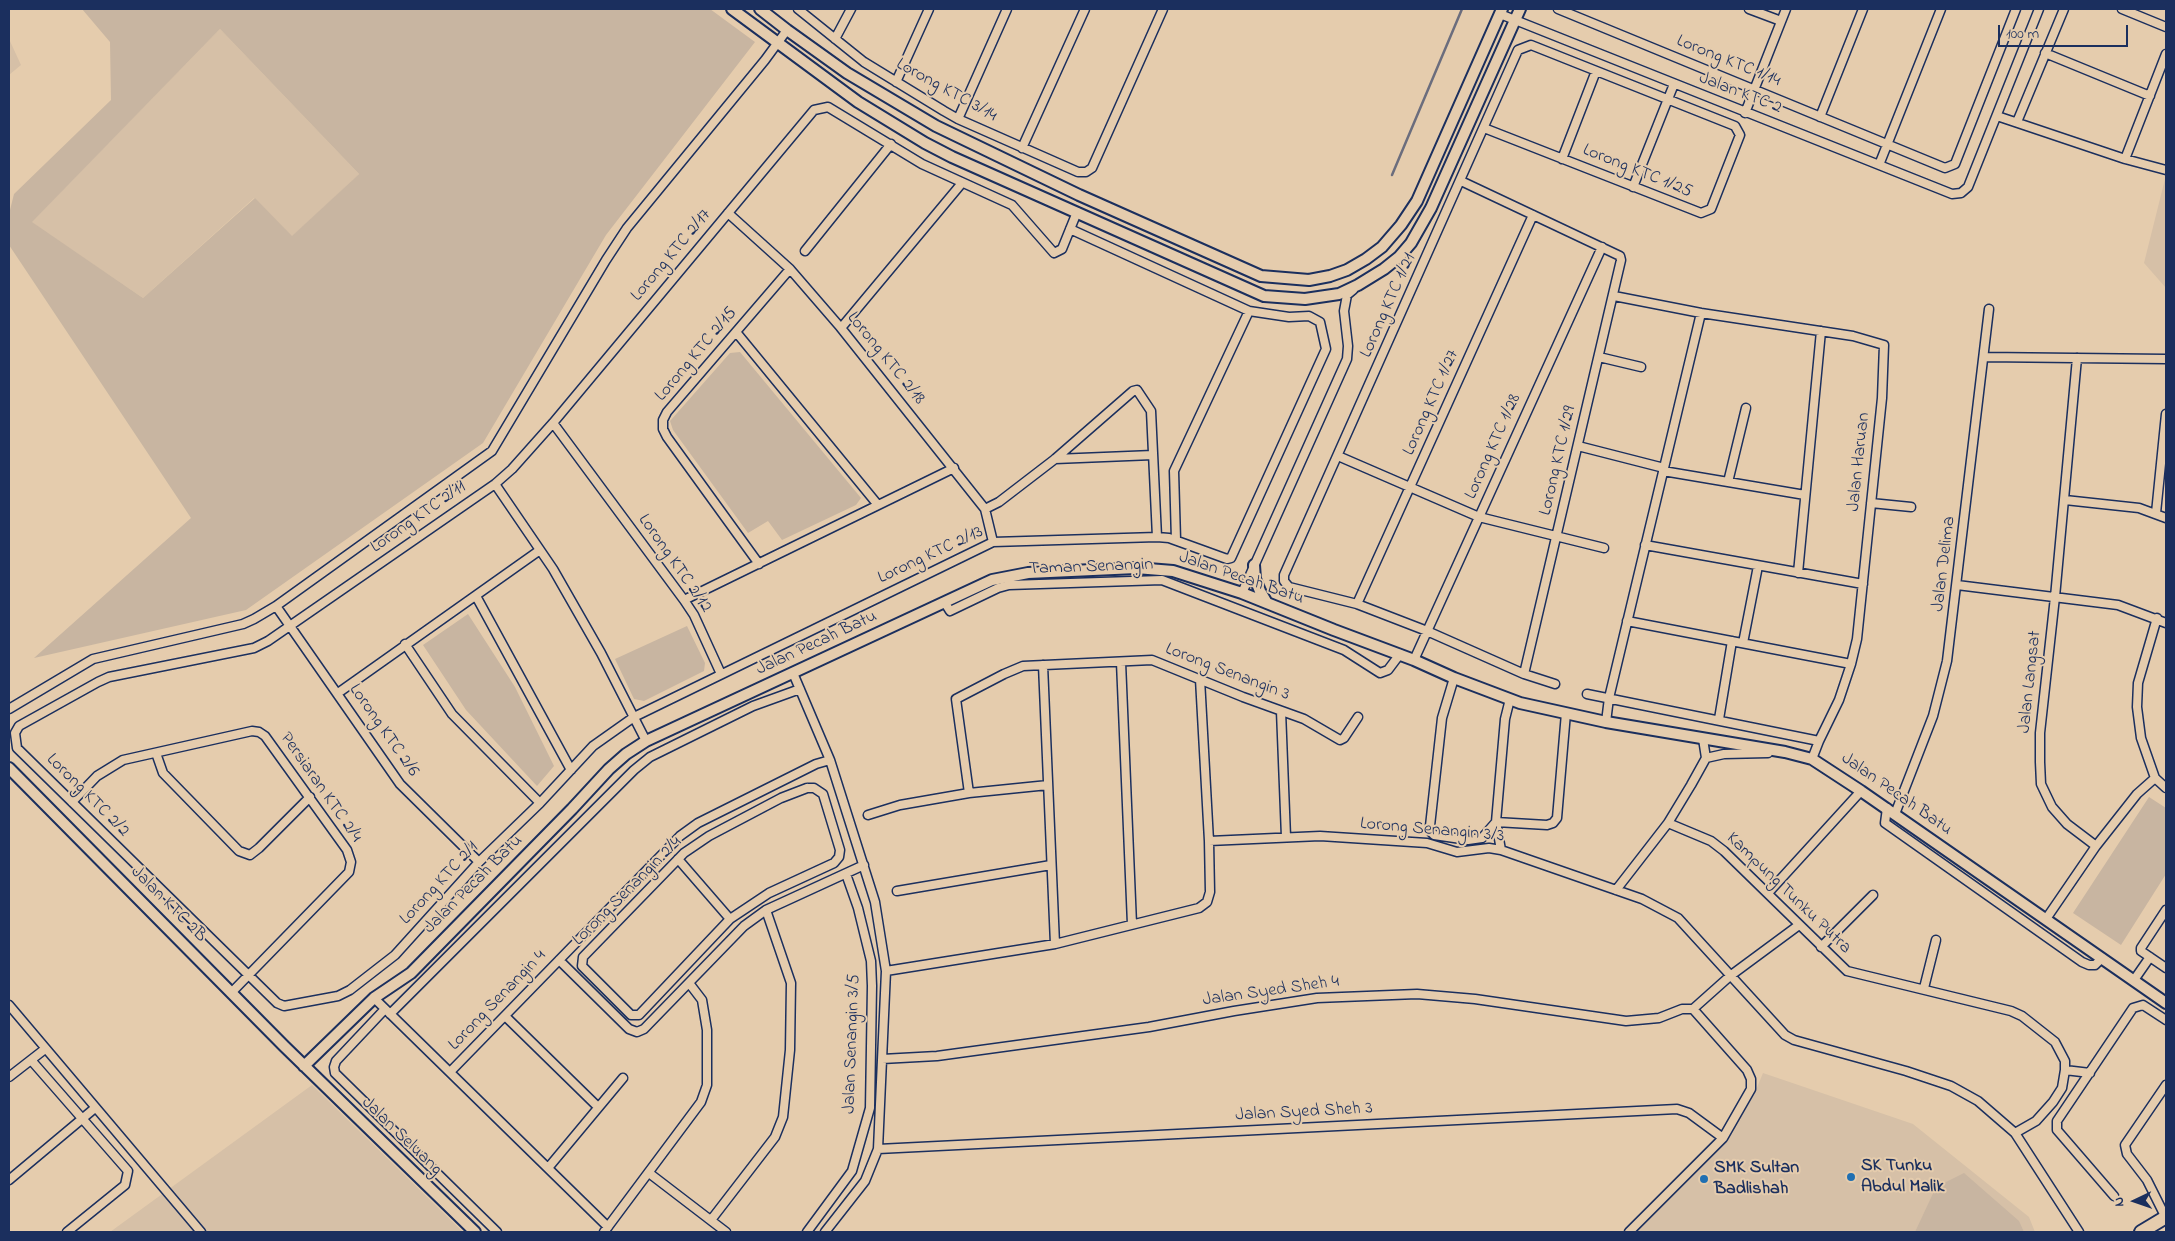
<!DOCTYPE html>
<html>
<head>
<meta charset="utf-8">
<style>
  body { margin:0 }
  #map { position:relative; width:2175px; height:1241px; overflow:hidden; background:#e5ccad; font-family:"Indie Flower",sans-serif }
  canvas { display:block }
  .frame { position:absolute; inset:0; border:10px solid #1b2f5e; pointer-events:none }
  .north { position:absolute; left:2110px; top:1176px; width:50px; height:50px; -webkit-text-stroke:4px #e5ccad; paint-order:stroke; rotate:267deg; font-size:14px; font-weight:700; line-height:20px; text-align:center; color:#1b2f5e }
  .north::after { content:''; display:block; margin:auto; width:18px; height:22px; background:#1b2f5e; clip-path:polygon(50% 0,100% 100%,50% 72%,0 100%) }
  .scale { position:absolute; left:1998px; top:25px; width:130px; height:22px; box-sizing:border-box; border:2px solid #1b2f5e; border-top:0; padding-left:6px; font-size:15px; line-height:18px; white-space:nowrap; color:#1b2f5e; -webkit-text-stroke:4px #e5ccad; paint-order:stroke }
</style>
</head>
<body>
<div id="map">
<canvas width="2175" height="1241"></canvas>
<div class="frame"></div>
<div class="north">N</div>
<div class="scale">100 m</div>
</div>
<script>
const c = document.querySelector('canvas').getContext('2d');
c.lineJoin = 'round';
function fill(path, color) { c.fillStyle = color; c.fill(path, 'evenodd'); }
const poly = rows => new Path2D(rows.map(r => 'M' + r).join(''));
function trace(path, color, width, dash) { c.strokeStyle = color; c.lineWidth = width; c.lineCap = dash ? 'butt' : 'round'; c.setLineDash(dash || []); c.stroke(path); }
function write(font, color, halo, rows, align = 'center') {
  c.font = font + ' "Indie Flower",sans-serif'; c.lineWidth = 4; c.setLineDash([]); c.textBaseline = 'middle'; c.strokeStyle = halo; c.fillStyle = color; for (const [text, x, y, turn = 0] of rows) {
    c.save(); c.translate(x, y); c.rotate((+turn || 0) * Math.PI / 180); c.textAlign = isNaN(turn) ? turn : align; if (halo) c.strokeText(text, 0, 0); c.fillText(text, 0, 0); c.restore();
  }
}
fill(poly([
  [220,29,359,174,292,237,254,198,143,298,31,222],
  [9,39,21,65,9,75],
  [2165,179,2166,179,2166,288,2144,263],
  [1763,1073,1913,1124,2029,1217,2035,1232,1631,1232,1726,1138,1754,1095],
  [312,1085,463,1232,110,1232]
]), '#d6c0a7');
fill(poly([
  [82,9,710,9,755,42,606,235,483,443,246,610,34,658,191,518,9,245,9,214,14,194,111,100,110,42],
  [220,29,359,174,292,236,255,198,143,298,32,222],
  [740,352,861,498,856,505,782,540,768,521,748,533,673,430,670,421,730,353],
  [468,614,515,687,554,766,537,786,466,710,423,645],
  [687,626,705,663,704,671,644,701,634,699,615,659],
  [2149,797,2166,808,2166,874,2121,945,2073,913],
  [1964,1173,2019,1221,2024,1232,1915,1232,1936,1187]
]), '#c8b5a1');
trace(poly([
  [1392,175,1462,9]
]), '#6b6d7d', 2.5);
const minor = poly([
  [798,9,864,62,944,111,958,119,1078,172,1086,172,1092,168,1163,9],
  [1558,9,1945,168,1955,164,2016,9],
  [1749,9,1781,21],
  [2122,9,2166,27],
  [1500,14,1952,194,1961,193,1968,187,2039,9],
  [835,39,851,9],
  [2045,53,2150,96],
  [896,82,929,9],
  [1745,113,1786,9],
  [1997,116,2125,159,2166,170],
  [1820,117,1863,9],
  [958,119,1007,9],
  [2017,122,2064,9],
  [1484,128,1701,213,1711,209,1740,135,1735,126,1531,45,1518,50,1284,575,1284,581,1289,587,1357,604,1427,631,1524,674,1555,684],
  [1022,148,1085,9],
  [1562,159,1596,71],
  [2125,159,2166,54],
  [1879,165,1941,9],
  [1461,181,1620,256,1621,260,1524,674],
  [1633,187,1674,84],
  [728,213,790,269,841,328,985,509,993,542],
  [1070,229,1249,311,1289,317,1309,316,1320,322,1326,349,1231,558,1227,559,1169,538,1157,537,993,542,634,717,593,746,540,803,479,862,395,955,350,990,338,996,284,1006,277,1003,17,748,15,733,19,726,98,682,109,677,254,648,268,641,495,484,512,469,553,423,814,110,828,107,922,164,1012,205,1054,253,1062,249,1077,212],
  [805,251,891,144],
  [1614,296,1701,313,1853,336,1884,345,1882,398,1857,639,1851,664,1839,700,1819,741,1812,759],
  [841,328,962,183],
  [736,332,878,505],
  [1599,357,1641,367],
  [1984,357,2166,359],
  [2077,358,2055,597,2040,733,2040,762,2041,784,2052,807,2067,824,2096,846],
  [553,423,684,600,694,615,721,674],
  [1578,446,1664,468],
  [1338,456,1479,517,1604,548],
  [1055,459,1153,455],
  [1663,471,1805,495],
  [1728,482,1746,408],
  [495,484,553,569,601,653,646,741],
  [2065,500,2139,508,2166,518],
  [1871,503,1911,507],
  [985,509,999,502,1055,459,1133,391,1137,390,1151,411,1157,537],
  [2156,513,2166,414],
  [1176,540,1174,471,1249,311],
  [1645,545,1863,584],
  [759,564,667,437,663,429,663,420,667,412,790,269],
  [1798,573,1821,331],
  [1957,585,2118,605,2166,623],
  [1242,593,1347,359,1348,346,1344,311,1347,295,1353,290],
  [476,596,571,770],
  [684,600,954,468],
  [945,603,950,611,998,588,1009,585,1162,580,1344,650,1380,673,1388,670,1400,654],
  [1357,604,1533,215],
  [276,606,400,784,479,862],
  [2157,618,2138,683,2137,707,2141,738,2155,778,2166,788],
  [1627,621,1851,664],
  [1743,643,1758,566],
  [405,644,452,714,540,803],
  [1414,660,1602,247],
  [1121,662,1132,924],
  [1043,665,1055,944],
  [793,673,830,760,875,902,886,971,878,1149,865,1181,825,1232],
  [1454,678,1442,718,1430,826,1431,832,1434,835,1468,840,1482,838,1496,822,1547,825,1553,823,1557,818,1566,713],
  [338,693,540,550],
  [1587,694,1819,741],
  [9,709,93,659,243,624,254,619,276,606,492,451,606,260,627,228,765,60,787,30],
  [1281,711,1286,837],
  [1719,719,1732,641],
  [1606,722,1609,698,1701,313],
  [156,753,163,773,239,851,250,855,259,848,310,797],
  [1706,758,1724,754,1768,753],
  [807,788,814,788,823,794,840,850,839,857,834,863,769,893,730,919,639,1015,631,1015,582,966,583,957,684,853,709,836,781,798,807,788],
  [969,793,956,699,1004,674,1023,666,1152,660,1243,697,1304,719,1340,740,1344,738,1358,717],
  [72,802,97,776,123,760,252,731,259,732,265,736,347,850,351,862,349,872,231,993],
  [1887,808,1885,823,2082,962,2089,965,2095,965,2102,958],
  [1895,814,1933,716,1947,661,1989,309],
  [868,815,900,805,969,793,1048,785],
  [1668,823,1711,841,1724,851,1847,971,2011,1011,2022,1016,2055,1042,2065,1061,2065,1070],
  [1209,841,1320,836,1427,843,1457,852,1489,848,1501,850,1642,899,1678,918,1785,1035,1794,1040,1906,1071,1951,1086,1978,1101,2015,1133,2079,1232],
  [1501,850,1496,822,1505,719,1510,699],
  [678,859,730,919],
  [1616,890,1668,823,1691,785,1706,758,1703,739],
  [897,891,1051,865],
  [1768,893,1861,791],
  [2166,910,2141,948,2141,951,2166,968],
  [2046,919,2096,846,2137,794,2155,778],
  [1821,947,1873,895],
  [559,960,629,1029,637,1032,644,1029,744,926,766,910,864,865],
  [886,971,1055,944,1199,908,1207,902,1210,892,1209,841,1200,679],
  [2134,980,2150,957],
  [1924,988,1936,940],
  [374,998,608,1227],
  [9,1005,201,1232],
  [385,1009,336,1061,334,1067,335,1073,497,1232],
  [1693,1009,1730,976,1799,925],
  [390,1014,634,770,650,757,753,706,800,689],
  [505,1016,598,1107],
  [882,1059,937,1056,1149,1027,1234,1011,1317,998,1417,994,1475,999,1626,1021,1659,1018,1682,1009,1693,1009],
  [31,1060,128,1171,125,1185,67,1232],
  [450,1072,680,836,698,823,816,764,830,760],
  [9,1077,45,1049],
  [2015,1133,2036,1121,2053,1102,2062,1088,2065,1070,2090,1073],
  [878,1149,1677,1109,1689,1113,1723,1138],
  [548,1168,623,1078],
  [649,1173,726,1232],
  [9,1180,95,1108],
  [2114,1196,2057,1130,2057,1121,2133,1008,2143,1005,2166,1020],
  [2166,1218,2147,1180,2127,1154,2125,1145,2166,1085],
  [711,1220,775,1137,783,1117,790,1050,791,983,766,910],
  [604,1232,701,1102,707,1085,707,1030,702,1000,689,983],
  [807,1232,852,1171,870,1108,872,986,871,961,858,908,846,874],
  [1629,1232,1723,1138,1751,1089,1751,1079,1747,1070,1693,1009]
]);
const tertiary = poly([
  [732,9,858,102,925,143,952,157,1264,296,1305,299,1339,294,1358,285,1384,269,1399,257,1411,243,1431,208,1520,9],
  [760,9,787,30,847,73,936,126,1079,195,1261,276,1309,280,1330,276,1347,270,1366,259,1382,247,1401,225,1417,201,1502,9],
  [1254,565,1255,579,1260,591,1267,603],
  [9,768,284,1046,475,1232],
  [304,1066,374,998,411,973,572,809,609,769,626,754,646,741,992,580,1028,573,1136,568,1173,571,1242,593,1334,630,1414,660,1454,678,1520,703,1606,722,1785,752,1812,759,1861,791,2166,1003]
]);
const primary = poly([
  [2141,1232,2166,1217]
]);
trace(minor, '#1b2f5e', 11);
trace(tertiary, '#1b2f5e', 14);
trace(primary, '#1b2f5e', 16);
trace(minor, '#e5ccad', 8);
trace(tertiary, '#e5ccad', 10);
trace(primary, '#e5ccad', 12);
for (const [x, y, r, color] of [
  [1851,1177,5,"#1f6fb2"],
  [1704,1179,5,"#1f6fb2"]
]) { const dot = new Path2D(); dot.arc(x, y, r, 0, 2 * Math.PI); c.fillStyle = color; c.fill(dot); trace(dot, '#e5ccad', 2); }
write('18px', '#1b2f5e', '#e5ccad', [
  ["Lorong KTC 1/14",1728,62,22],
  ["Lorong KTC 3/14",946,91,29],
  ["Jalan KTC 2",1740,94,21],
  ["Lorong KTC 1/25",1637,172,22],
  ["Lorong KTC 2/17",672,256,-50],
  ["Lorong KTC 1/21",1389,306,-66],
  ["Lorong KTC 2/15",697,355,-50],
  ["Lorong KTC 2/18",885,359,51],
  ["Lorong KTC 1/27",1432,403,-66],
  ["Lorong KTC 1/28",1494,447,-66],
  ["Lorong KTC 1/29",1559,461,-77],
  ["Jalan Haruan",1860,462,-84],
  ["Lorong KTC 2/11",419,518,-35],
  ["Lorong KTC 2/13",931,556,-25],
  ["Lorong KTC 2/12",674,564,55],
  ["Jalan Delima",1945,564,-83],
  ["Taman Senangin",1091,568,-2],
  ["Jalan Pecah Batu",1241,579,19],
  ["Jalan Pecah Batu",817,644,-25],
  ["Lorong Senangin 3",1227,673,21],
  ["Jalan Langsat",2031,682,-84],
  ["Lorong KTC 2/6",383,731,55],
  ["Persiaran KTC 2/4",320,788,55],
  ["Jalan Pecah Batu",1896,795,35],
  ["Lorong KTC 2/2",87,796,45],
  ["Lorong Senangin 3/3",1432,831,5],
  ["Lorong KTC 2/1",440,884,-47],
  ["Jalan Pecah Batu",474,885,-45],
  ["Lorong Senangin 2/4",628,892,-45],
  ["Kampung Tunku Putra",1788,894,44],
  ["Jalan KTC 2B",168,905,45],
  ["Jalan Syed Sheh 4",1271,992,-8],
  ["Lorong Senangin 4",498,1001,-46],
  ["Jalan Senangin 3/5",853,1044,-88],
  ["Jalan Syed Sheh 3",1304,1113,-3],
  ["Jalan Seluang",401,1137,44]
]);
write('bold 18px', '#1b2f5e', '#e5ccad', [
  ["SK Tunku",1861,1167],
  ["Abdul Malik",1861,1188],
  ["SMK Sultan",1714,1169],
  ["Badlishah",1714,1190]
], 'left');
</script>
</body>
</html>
